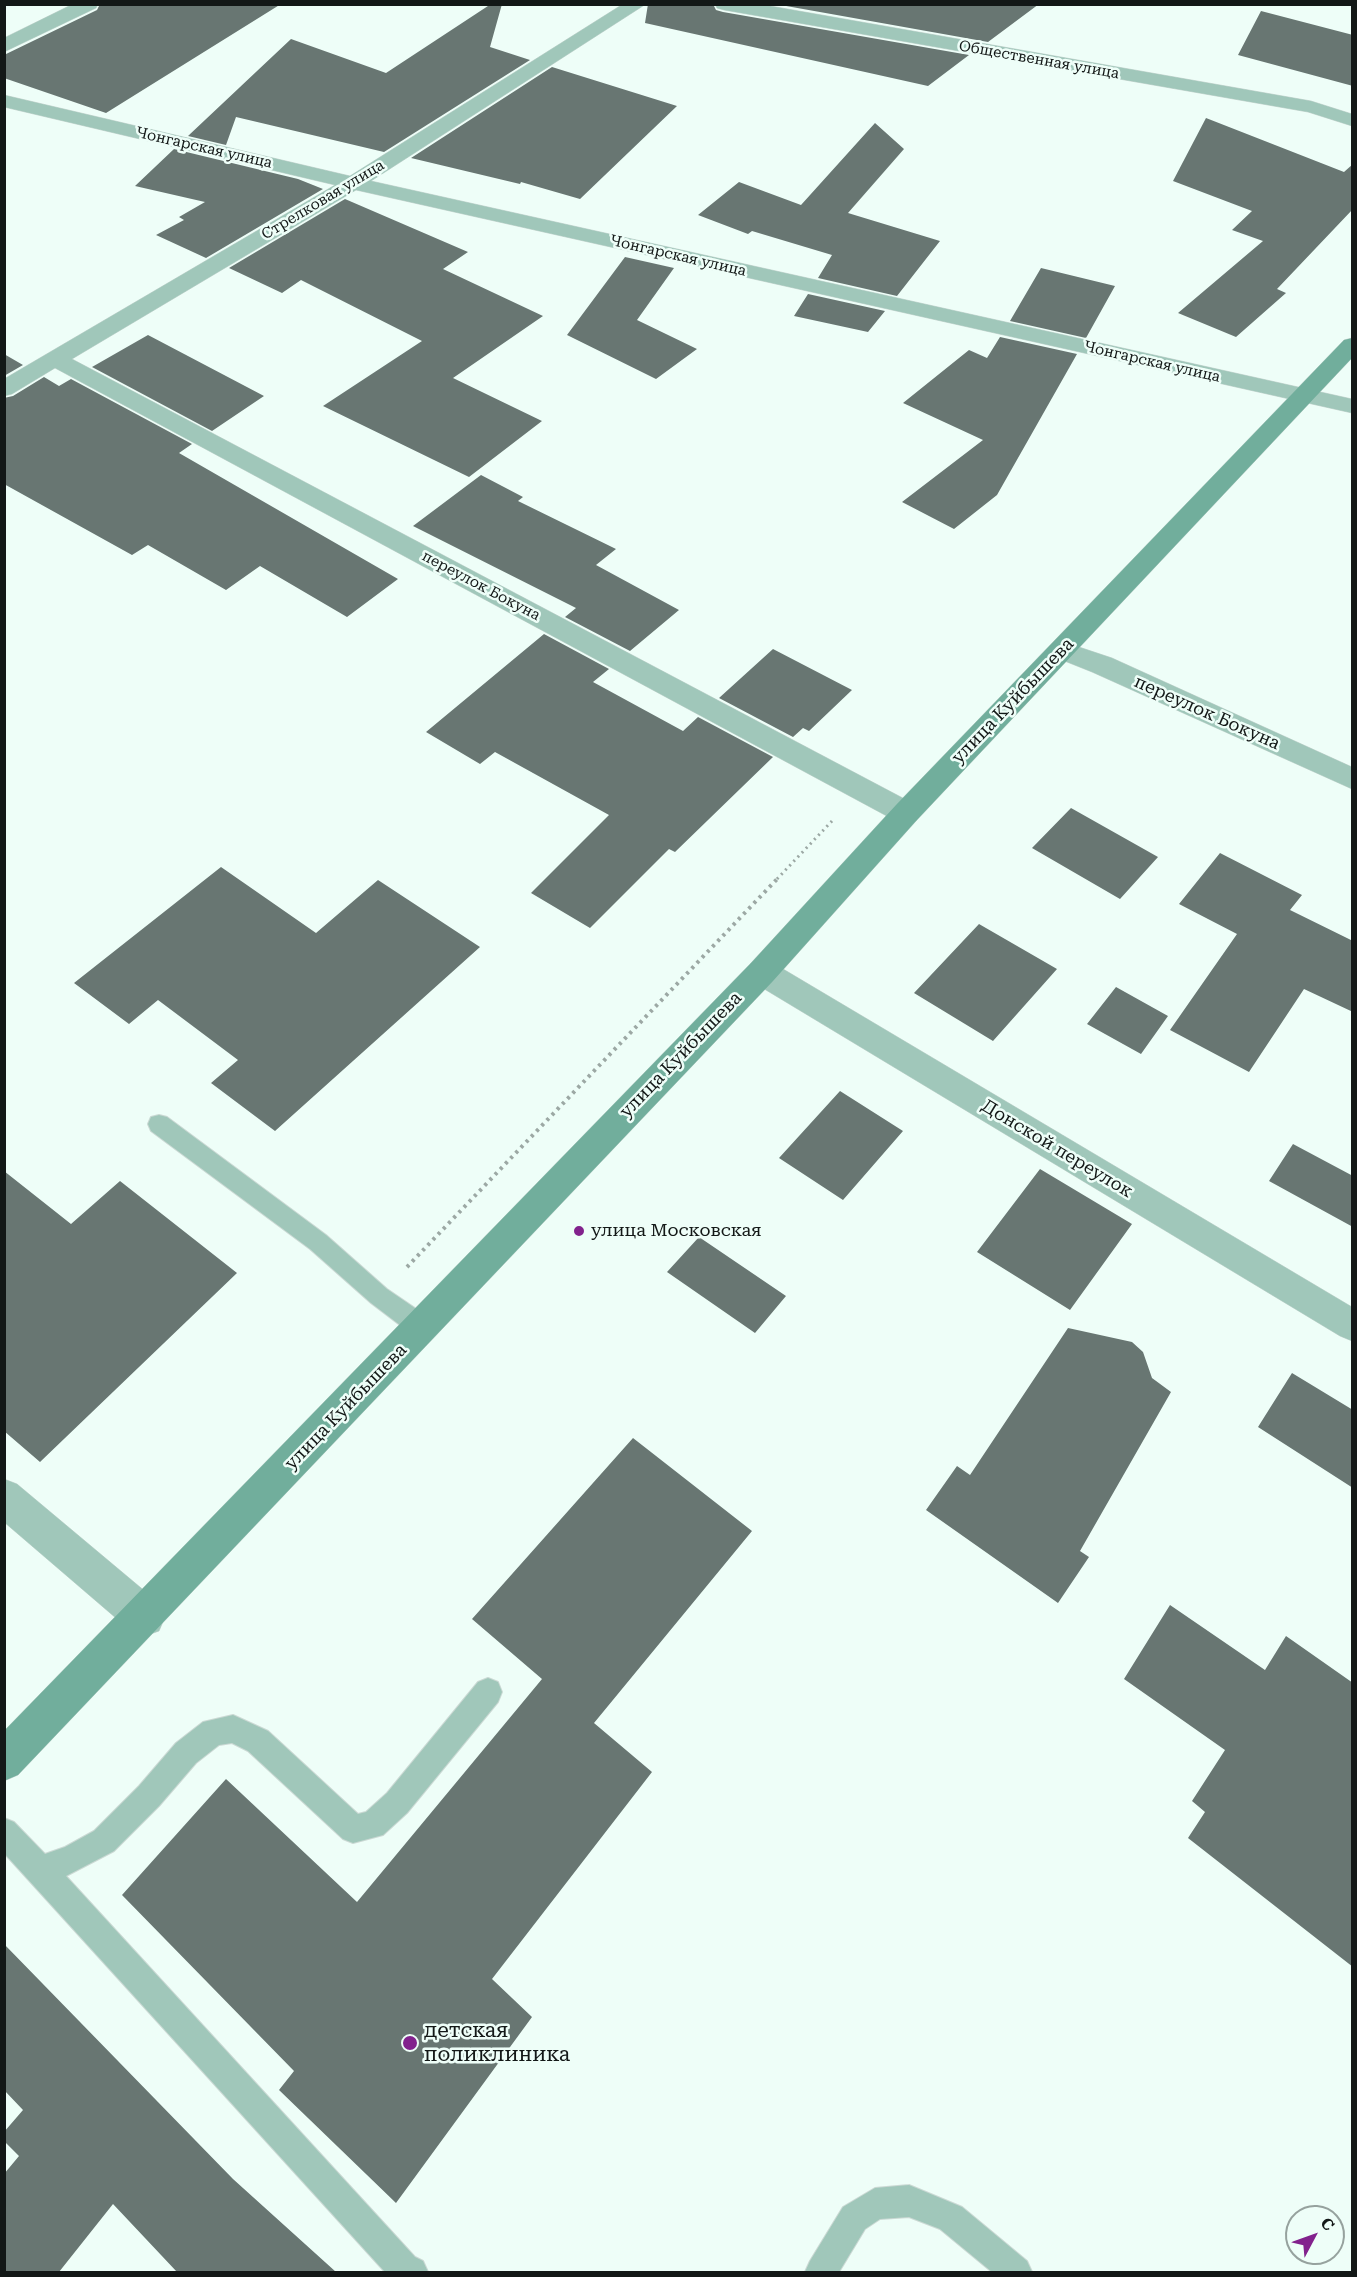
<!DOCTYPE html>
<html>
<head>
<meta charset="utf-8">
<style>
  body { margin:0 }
  #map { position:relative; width:1357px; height:2277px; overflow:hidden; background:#eefef8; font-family:"Roboto Serif",serif }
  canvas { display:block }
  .frame { position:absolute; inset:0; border:6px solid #131817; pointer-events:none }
  .north { position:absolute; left:1285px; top:2205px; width:60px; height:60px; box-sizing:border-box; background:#eefef8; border:2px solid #96a29e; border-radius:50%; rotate:49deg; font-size:16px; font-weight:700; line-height:24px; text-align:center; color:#131817 }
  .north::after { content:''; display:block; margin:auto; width:21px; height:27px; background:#82228d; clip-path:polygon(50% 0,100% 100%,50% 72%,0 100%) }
</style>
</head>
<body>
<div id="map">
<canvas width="1357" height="2277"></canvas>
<div class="frame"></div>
<div class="north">С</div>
</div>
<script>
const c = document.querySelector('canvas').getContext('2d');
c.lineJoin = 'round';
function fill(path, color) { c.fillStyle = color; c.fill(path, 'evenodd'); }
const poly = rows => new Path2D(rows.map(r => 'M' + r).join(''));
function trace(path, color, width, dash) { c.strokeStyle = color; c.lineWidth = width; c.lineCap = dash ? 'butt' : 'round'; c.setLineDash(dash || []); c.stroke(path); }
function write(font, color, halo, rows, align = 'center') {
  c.font = font + ' "Roboto Serif",serif'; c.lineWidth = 5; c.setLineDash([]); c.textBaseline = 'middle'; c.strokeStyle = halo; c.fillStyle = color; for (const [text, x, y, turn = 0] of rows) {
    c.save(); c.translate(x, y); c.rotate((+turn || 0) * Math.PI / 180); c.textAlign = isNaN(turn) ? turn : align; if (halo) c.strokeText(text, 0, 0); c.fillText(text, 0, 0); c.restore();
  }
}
fill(poly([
  [100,4,281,4,106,113,4,78,4,55,97,10],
  [491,4,502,4,490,47,530,60,384,152,236,117,226,145,188,136,291,39,386,73],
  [648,4,713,4,716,10,723,12,969,55,928,86,645,23],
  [775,4,1039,4,988,42],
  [1261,11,1353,35,1353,86,1238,55],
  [552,67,677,106,580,199,521,182,520,184,411,158],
  [1206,118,1344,172,1353,164,1353,209,1277,289,1286,293,1236,337,1178,313,1263,241,1232,230,1252,211,1173,181],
  [875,123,904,149,848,213,940,241,897,296,818,278,832,255,752,231,748,234,698,215,739,182,801,205],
  [174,149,298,179,323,189,206,258,156,235,184,220,179,217,205,202,135,186],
  [345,199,468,252,443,269,543,316,453,378,542,421,469,477,323,406,422,341,301,280,282,293,229,268],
  [625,257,674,268,637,320,697,349,656,379,567,335],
  [1041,268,1115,286,1086,338,1010,321],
  [808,294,885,311,868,332,794,316],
  [148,335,264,396,212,431,92,367],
  [1000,337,1077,354,997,495,954,529,902,502,983,440,903,403,969,350,987,358],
  [4,354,23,365,4,376],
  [44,377,59,386,71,379,192,444,179,453,398,579,347,617,260,566,226,590,148,545,132,555,4,484,4,398,13,396],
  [481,475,523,497,518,501,616,549,596,565,679,610,630,651,565,617,576,608,413,526],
  [544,634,609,669,593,682,683,731,698,717,773,757,675,852,669,849,590,928,531,893,609,815,495,752,480,764,426,732],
  [773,649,852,690,809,731,803,728,793,737,719,698],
  [1071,808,1158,857,1120,899,1032,848],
  [1220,853,1302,895,1290,910,1353,941,1353,1012,1304,989,1249,1072,1170,1030,1237,934,1179,904],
  [221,867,316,933,378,880,480,947,275,1131,211,1083,238,1060,158,1000,129,1024,74,983],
  [979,924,1057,969,993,1041,914,993],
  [1116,987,1168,1016,1141,1054,1087,1024],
  [840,1091,903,1131,843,1200,779,1158],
  [1293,1144,1353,1176,1353,1227,1269,1181],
  [1040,1169,1132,1224,1070,1310,977,1252],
  [4,1171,71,1224,120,1181,237,1273,40,1462,4,1431],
  [699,1237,786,1296,755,1333,667,1272],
  [1068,1328,1132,1342,1143,1352,1152,1378,1171,1392,1080,1551,1089,1557,1058,1603,926,1510,957,1466,970,1475],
  [1292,1373,1353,1410,1353,1488,1258,1427],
  [633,1438,752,1531,594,1723,652,1772,492,1979,532,2017,396,2203,279,2090,294,2071,122,1895,226,1779,357,1902,542,1679,472,1619],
  [1170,1605,1265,1670,1286,1636,1353,1683,1353,1967,1188,1838,1205,1812,1192,1801,1225,1750,1124,1679],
  [4,1944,233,2179,336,2272,177,2272,113,2204,59,2272,4,2272,4,2174,19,2156,4,2141,4,2132,23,2110,4,2090]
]), '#687672');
const lane = poly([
  [159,1115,167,1117,326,1235,387,1289,431,1319,434,1327,431,1335,422,1338,413,1335,371,1303,310,1249,151,1131,148,1124,151,1117,159,1115],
  [488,1678,498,1682,502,1692,498,1702,407,1813,383,1835,353,1843,343,1839,248,1751,232,1743,219,1745,196,1763,159,1806,114,1851,66,1876,415,2257,423,2261,428,2272,385,2272,4,1853,4,1818,14,1822,45,1854,65,1847,94,1831,139,1786,176,1743,203,1722,233,1715,268,1731,358,1814,366,1812,387,1793,478,1682,488,1678],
  [909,2185,962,2207,1027,2261,1032,2272,992,2272,940,2229,909,2217,880,2219,865,2229,839,2272,805,2272,810,2261,843,2207,875,2188,909,2185]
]);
const street = poly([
  [73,4,98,4,96,8,4,52,4,38,73,4],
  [623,4,646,4,371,181,1352,399,1352,413,356,190,72,359,916,805,920,813,916,821,906,824,896,821,55,368,12,394,4,396,4,379,335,185,4,107,4,95,350,176,623,4],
  [715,4,759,4,1311,101,1352,114,1352,126,1308,112,724,10,717,8,715,4],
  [1061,641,1112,658,1352,767,1352,789,1092,672,1052,656,1048,650,1052,644,1061,641],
  [762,960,773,963,1352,1307,1352,1341,1340,1336,751,981,747,972,751,963,762,960],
  [4,1479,17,1484,159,1603,165,1617,159,1631,145,1636,131,1631,4,1522,4,1479]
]);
const secondary = poly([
  [1352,338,1352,358,916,821,773,981,18,1775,4,1781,4,1731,751,963,896,805,1344,340,1352,338]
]);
trace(lane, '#cbd9d4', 2);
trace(street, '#cbd9d4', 1);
trace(secondary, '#cbd9d4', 1);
trace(poly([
  [777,879,832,821]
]), '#9ca8a4', 3, [2, 4]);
trace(poly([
  [407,1267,779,877]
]), '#9ca8a4', 4, [3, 4.5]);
fill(lane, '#a0c7ba');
fill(street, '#a0c7ba');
fill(secondary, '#71ae9c');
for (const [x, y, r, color] of [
  [579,1231,6,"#82228d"],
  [410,2043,8,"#82228d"]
]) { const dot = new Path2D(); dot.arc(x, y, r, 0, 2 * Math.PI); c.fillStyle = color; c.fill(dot); trace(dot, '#eefef8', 2); }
write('15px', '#131817', '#eefef8', [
  ["Общественная улица",1039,60,10],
  ["Чонгарская улица",204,148,13],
  ["Стрелковая улица",323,200,-31],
  ["Чонгарская улица",678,256,13],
  ["Чонгарская улица",1152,362,13],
  ["переулок Бокуна",481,586,28]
]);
write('18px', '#131817', '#eefef8', [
  ["улица Куйбышева",1013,701,-46],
  ["переулок Бокуна",1207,713,24],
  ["улица Куйбышева",681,1055,-46],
  ["Донской переулок",1057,1149,31],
  ["улица Куйбышева",346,1407,-46]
]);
write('18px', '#131817', '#eefef8', [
  ["улица Московская",591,1231]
], 'left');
write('21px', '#131817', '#eefef8', [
  ["детская",424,2031],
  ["поликлиника",424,2055]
], 'left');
</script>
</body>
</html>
